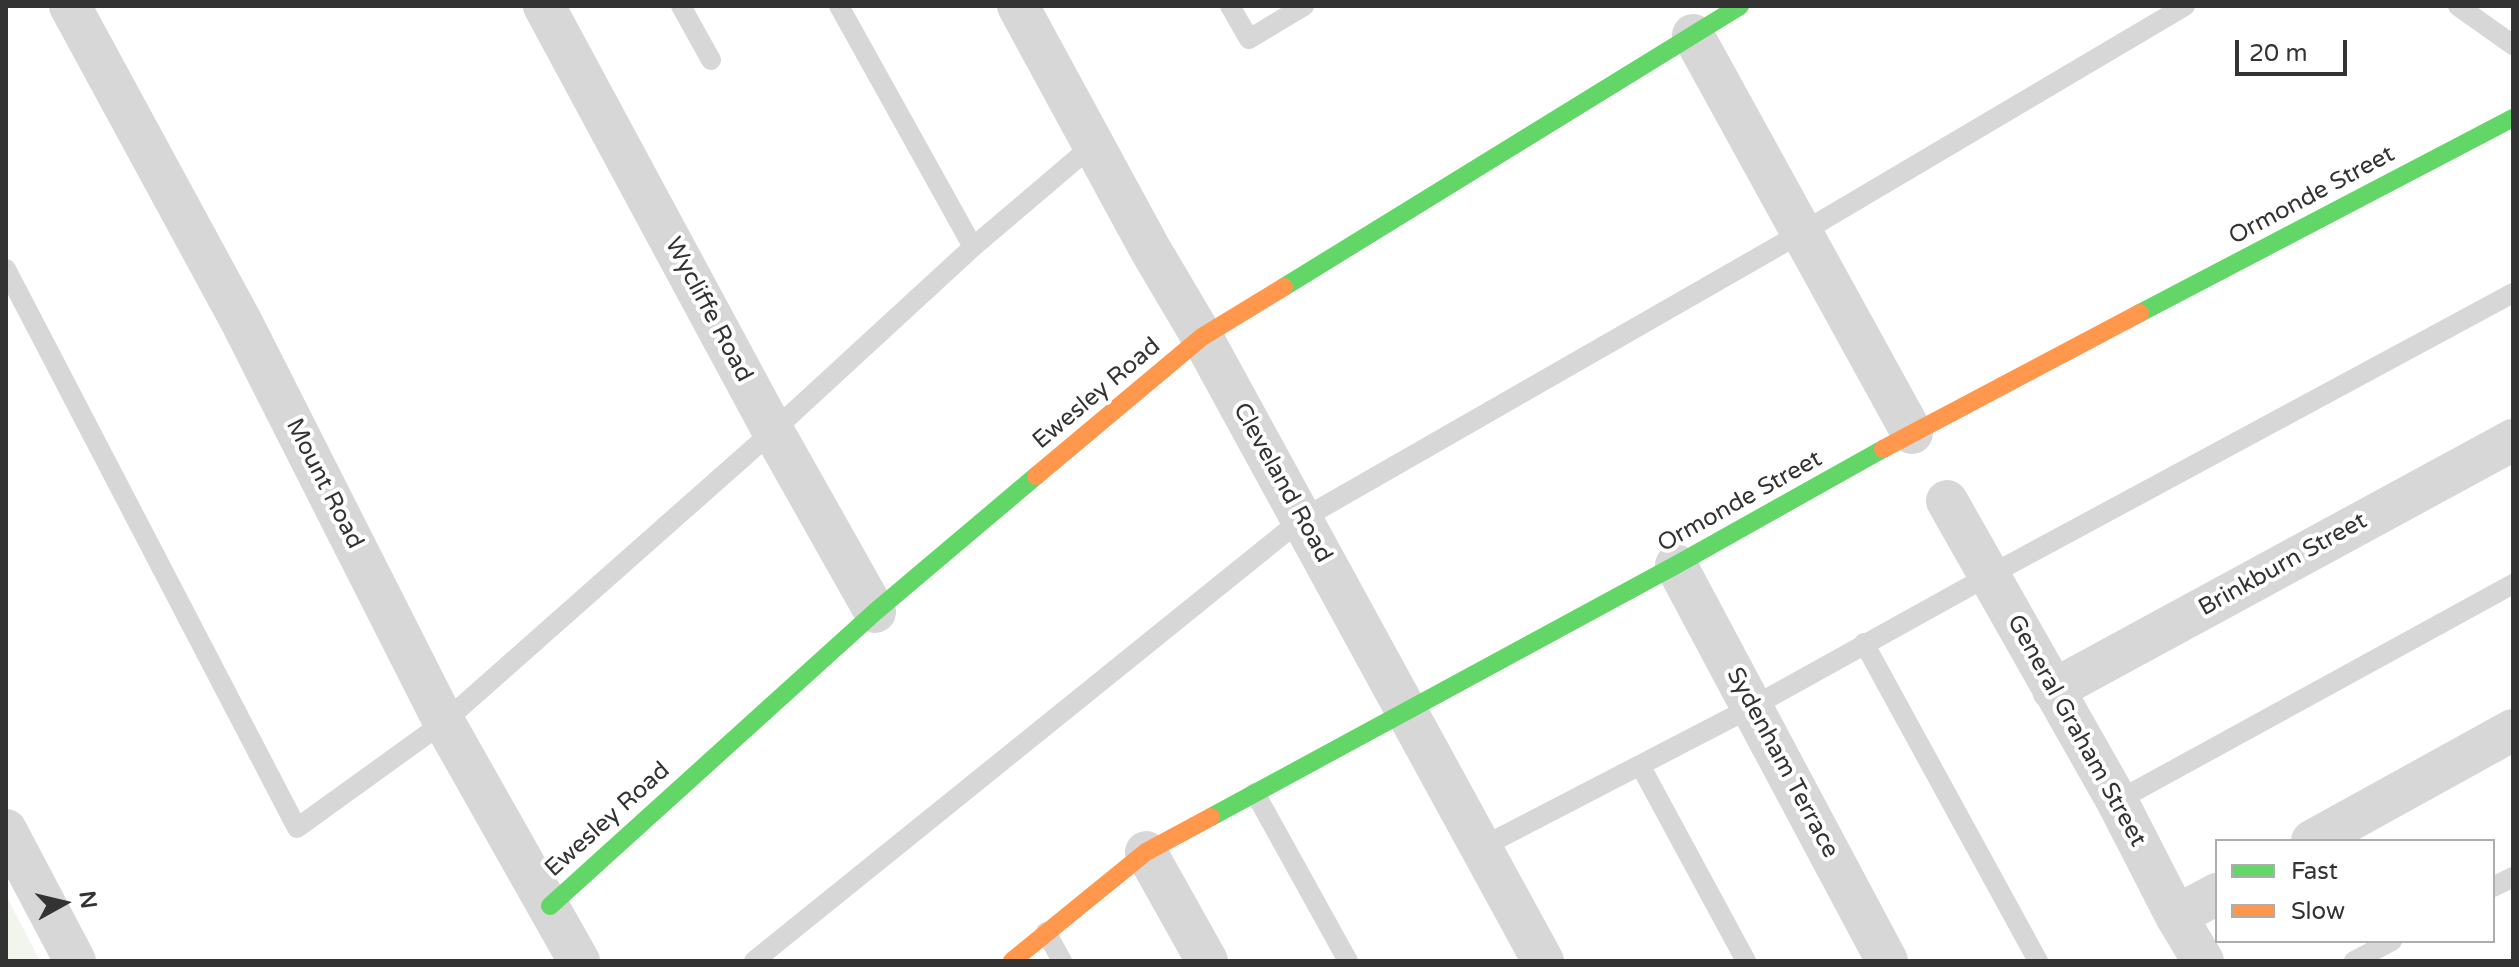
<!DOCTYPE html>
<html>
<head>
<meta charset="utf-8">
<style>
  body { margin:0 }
  #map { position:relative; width:2519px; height:967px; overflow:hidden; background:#fff; font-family:"Varela Round",sans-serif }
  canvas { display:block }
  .frame { position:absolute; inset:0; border:8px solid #333; pointer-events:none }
  .legend { position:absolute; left:2215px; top:839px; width:280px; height:104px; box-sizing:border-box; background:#fff; border:2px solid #adadad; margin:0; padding:10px 14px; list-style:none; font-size:24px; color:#333 }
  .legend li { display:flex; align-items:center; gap:16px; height:40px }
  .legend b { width:40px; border:2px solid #adadad }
  .north { position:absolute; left:24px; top:863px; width:80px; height:80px; -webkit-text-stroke:6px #fff; paint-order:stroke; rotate:82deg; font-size:22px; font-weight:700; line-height:32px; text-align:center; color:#333 }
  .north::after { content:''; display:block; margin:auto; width:28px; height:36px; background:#333; clip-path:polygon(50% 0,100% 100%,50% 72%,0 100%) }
  .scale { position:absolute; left:2235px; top:40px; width:112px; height:36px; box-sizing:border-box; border:4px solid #333; border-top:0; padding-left:10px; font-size:24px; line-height:28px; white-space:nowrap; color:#333; -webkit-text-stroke:6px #fff; paint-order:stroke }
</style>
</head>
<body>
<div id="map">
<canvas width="2519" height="967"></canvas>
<div class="frame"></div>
<ul class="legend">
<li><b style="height:10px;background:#63d668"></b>Fast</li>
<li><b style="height:10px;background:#ff974d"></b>Slow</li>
</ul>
<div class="north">N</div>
<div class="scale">20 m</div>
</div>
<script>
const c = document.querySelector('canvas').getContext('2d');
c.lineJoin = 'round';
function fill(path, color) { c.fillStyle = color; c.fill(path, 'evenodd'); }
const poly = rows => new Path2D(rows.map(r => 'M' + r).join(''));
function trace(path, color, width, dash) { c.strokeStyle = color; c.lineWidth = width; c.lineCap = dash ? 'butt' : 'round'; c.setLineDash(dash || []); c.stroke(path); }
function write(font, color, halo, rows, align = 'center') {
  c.font = font + ' "Varela Round",sans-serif'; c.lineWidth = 8; c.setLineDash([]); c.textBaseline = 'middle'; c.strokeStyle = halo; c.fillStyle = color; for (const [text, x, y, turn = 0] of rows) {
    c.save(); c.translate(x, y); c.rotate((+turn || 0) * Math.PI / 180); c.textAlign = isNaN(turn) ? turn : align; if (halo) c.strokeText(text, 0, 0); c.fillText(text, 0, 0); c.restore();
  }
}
fill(poly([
  [6,895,40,961,6,961]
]), '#f1f5ed');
trace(poly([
  [681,6,711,60],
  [839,6,973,247],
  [1230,6,1249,39,1304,6],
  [2458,6,2513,45],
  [6,269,297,828,444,722,773,431,973,247,1093,145],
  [1864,643,2038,961],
  [1640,765,1746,961],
  [1255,793,1348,961],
  [2117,801,2513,584],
  [1482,847,1752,707,1990,575,2513,293],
  [2493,887,2513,877],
  [1046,932,1062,961],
  [754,961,1302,519,1801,233,2185,6],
  [2354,961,2392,941]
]), '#d7d7d7', 20);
trace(poly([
  [70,6,241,321,444,722,579,961],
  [544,6,773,431,875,612],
  [1018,6,1150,249,1202,337,1543,961],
  [1693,35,1912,433],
  [1947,501,2117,801,2176,916,2203,961],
  [1676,565,1887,961],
  [2053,690,2513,440],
  [6,830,75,961],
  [2312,841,2513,730],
  [1146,852,1207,961],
  [2176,916,2217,894]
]), '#d7d7d7', 42);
trace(poly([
  [1284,287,1740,6],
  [2140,313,2513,118],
  [1211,817,1676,565,1883,449],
  [550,906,875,612,1036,476]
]), '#63d668', 18);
trace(poly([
  [1883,449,2140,313],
  [1036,476,1202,337,1284,287],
  [1012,961,1146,852,1211,817]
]), '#ff974d', 18);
write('24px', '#333', '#fff', [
  ["Ormonde Street",2312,196,-28],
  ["Wycliffe Road",708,310,62],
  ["Ewesley Road",1097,394,-40],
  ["Cleveland Road",1282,483,61],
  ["Mount Road",324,484,63],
  ["Ormonde Street",1740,502,-29],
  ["Brinkburn Street",2283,565,-29],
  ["General Graham Street",2076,731,61],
  ["Sydenham Terrace",1782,763,62],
  ["Ewesley Road",608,820,-42]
]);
</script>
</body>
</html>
